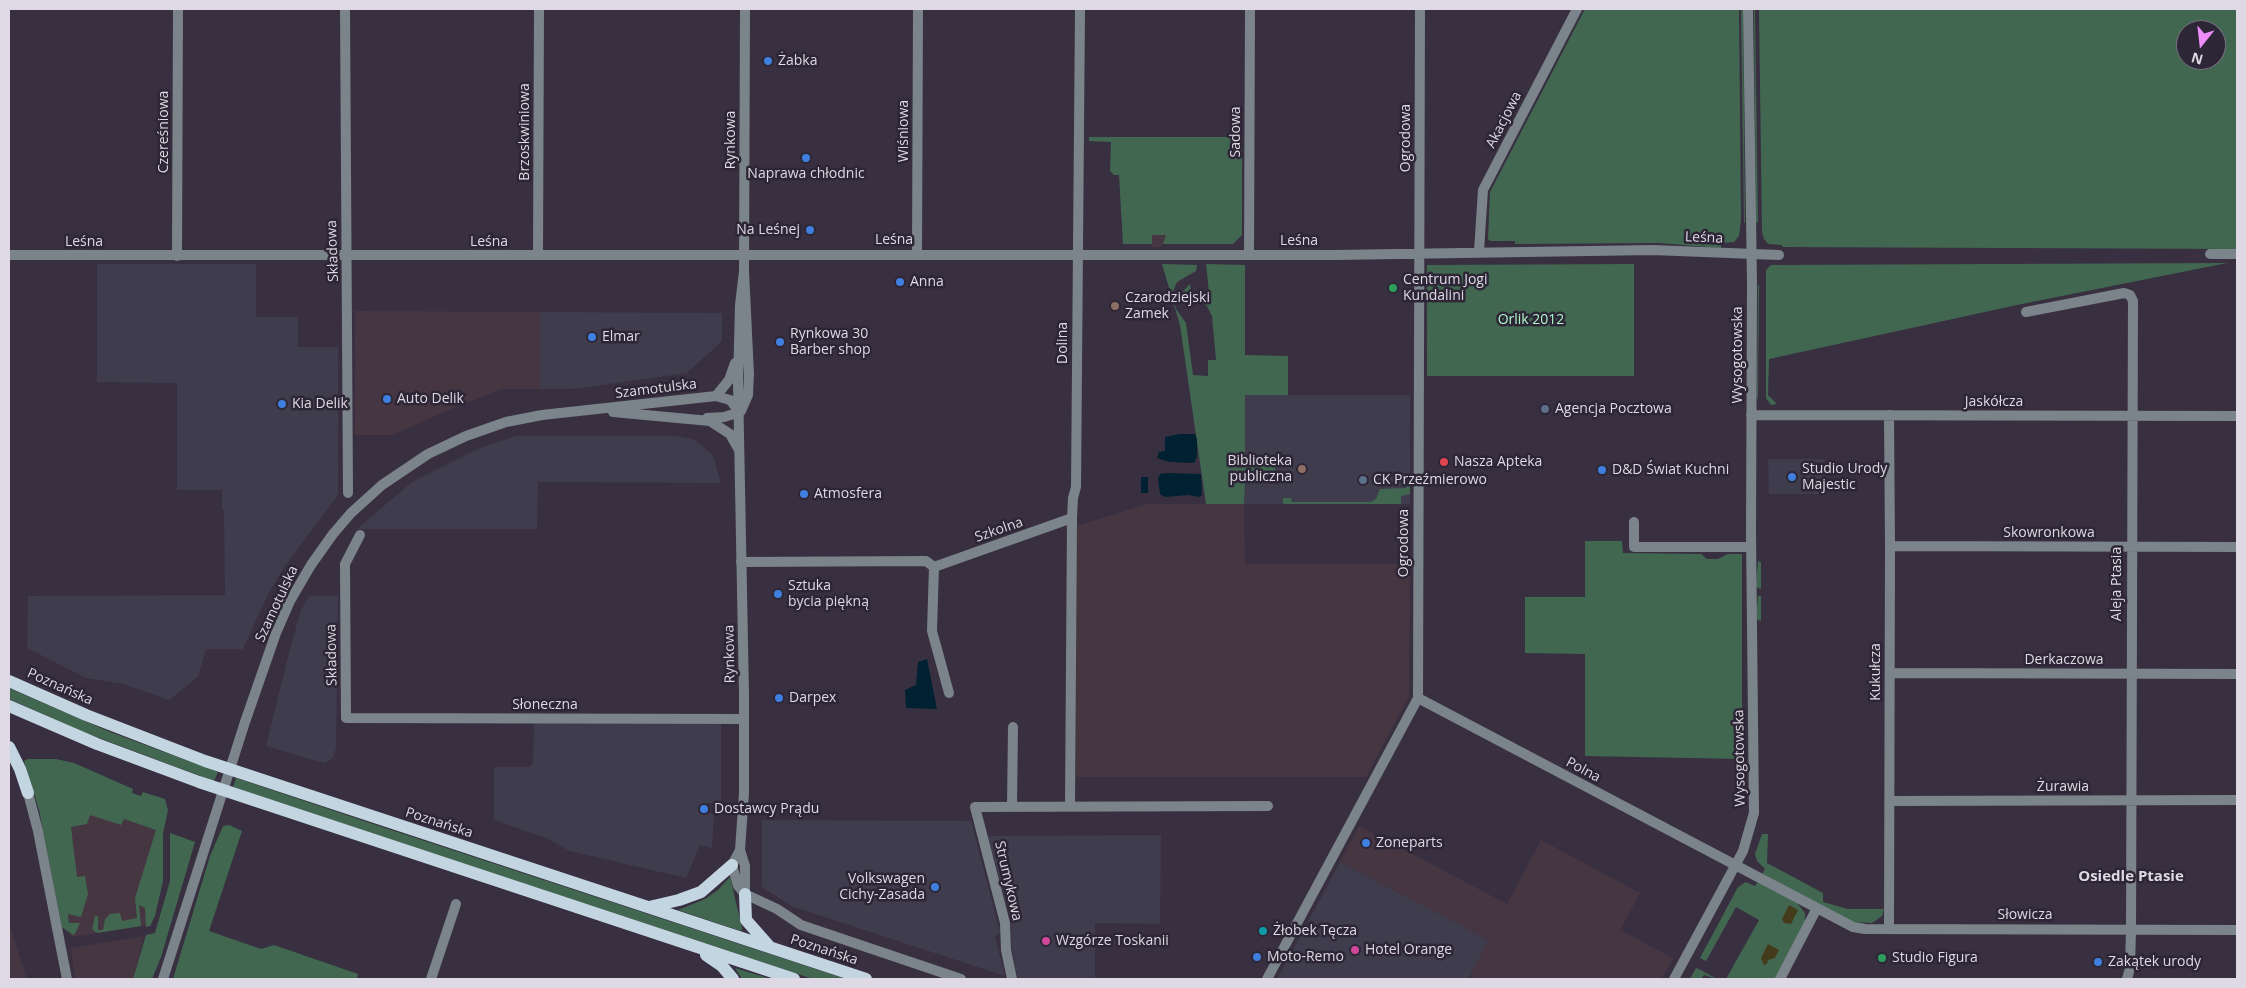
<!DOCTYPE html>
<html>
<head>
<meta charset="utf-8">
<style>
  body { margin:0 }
  #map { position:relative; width:2246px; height:988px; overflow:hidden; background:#383041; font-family:"Open Sans",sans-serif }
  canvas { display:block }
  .frame { position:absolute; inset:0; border:10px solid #ded9e4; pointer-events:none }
  .north { position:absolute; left:2176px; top:20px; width:50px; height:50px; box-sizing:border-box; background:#2d2636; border:1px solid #746e7c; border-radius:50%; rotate:196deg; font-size:14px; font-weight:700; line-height:20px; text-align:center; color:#ded9e4 }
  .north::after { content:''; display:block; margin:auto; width:18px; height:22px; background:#ee8cf8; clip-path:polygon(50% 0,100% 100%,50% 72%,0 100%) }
</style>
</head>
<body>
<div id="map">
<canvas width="2246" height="988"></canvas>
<div class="frame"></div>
<div class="north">N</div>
</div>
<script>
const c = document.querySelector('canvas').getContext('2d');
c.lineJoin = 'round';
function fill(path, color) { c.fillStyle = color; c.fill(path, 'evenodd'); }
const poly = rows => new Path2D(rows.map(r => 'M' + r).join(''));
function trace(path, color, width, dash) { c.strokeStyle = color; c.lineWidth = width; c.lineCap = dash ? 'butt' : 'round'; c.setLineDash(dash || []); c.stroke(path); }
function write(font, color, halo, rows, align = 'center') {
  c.font = font + ' "Open Sans",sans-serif'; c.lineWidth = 5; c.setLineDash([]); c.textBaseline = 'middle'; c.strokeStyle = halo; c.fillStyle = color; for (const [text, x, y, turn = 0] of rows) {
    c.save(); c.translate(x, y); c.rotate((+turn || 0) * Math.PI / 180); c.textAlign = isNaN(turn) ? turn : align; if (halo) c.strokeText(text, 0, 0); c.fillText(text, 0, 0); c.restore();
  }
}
fill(poly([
  [97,264,256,264,256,317,298,317,298,347,338,347,338,495,285,566,267,596,243,649,206,649,198,677,169,700,123,684,86,678,27,648,28,596,225,595,224,510,222,510,222,490,177,490,177,383,97,382],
  [540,312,722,313,722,341,687,373,574,389,540,389],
  [1245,395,1410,395,1410,504,1244,504],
  [516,436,676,436,695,440,713,455,721,483,538,482,537,529,357,529,412,482,480,448],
  [1768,459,1824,459,1824,494,1769,494],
  [309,596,338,596,336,748,333,758,324,763,266,746,290,649,301,610],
  [534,723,721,724,721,803,707,803,707,813,714,814,712,848,700,845,686,878,570,851,546,838,494,820,494,767,530,767,533,763],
  [762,820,971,821,1000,932,995,937,1005,976,791,906,762,887],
  [1161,835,1160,924,1095,923,1095,979,1018,979,1012,950,1011,923,988,836],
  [1340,862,1489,940,1468,979,1277,979]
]), '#3f3c4d');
fill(poly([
  [1152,235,1167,235,1162,247,1152,247],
  [355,311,540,312,540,389,501,389,446,411,393,435,355,435],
  [1148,504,1244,504,1245,564,1410,564,1409,696,1366,777,1076,777,1076,526],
  [54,798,164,811,150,925,71,937],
  [1359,826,1507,904,1541,840,1640,893,1620,930,1673,958,1661,979,1477,979,1470,976,1489,940,1340,862],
  [9,924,27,979,9,979],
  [144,936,133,979,75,979,71,948]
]), '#463642');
fill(poly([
  [1585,9,1739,9,1741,220,1739,236,1734,242,1721,243,1721,248,1659,243,1515,244,1515,241,1490,241,1488,239,1490,192],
  [1741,9,1743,9,1745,223,1744,223],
  [1754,9,1755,9,1758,222,1756,223],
  [1759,9,2237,9,2237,249,1782,247,1782,245,1768,244,1764,239,1762,232],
  [2186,30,2216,30,2216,60,2186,60],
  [1089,137,1242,137,1242,235,1233,244,1163,244,1166,235,1152,235,1152,244,1123,244,1119,175,1114,175,1110,171,1111,142,1089,141],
  [2227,263,2017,305,1769,359,1768,395,1777,404,1771,405,1766,398,1766,270,1771,265],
  [1162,264,1197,265,1196,271,1177,282,1172,294,1176,309,1186,323,1193,375,1208,376,1208,360,1216,360,1212,316,1207,306,1192,297,1191,293,1181,293,1190,284,1191,293,1209,293,1206,264,1245,265,1245,355,1288,356,1288,395,1245,395,1245,457,1275,457,1275,481,1245,481,1244,504,1206,504,1180,325],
  [1634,264,1634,376,1427,376,1427,265],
  [1758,285,1759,285,1758,400,1757,396],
  [1410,482,1410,494,1401,496,1401,504,1283,504,1283,498,1291,498,1292,502,1370,502,1376,499,1380,489,1406,488],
  [1585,541,1622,541,1623,553,1701,554,1707,559,1718,559,1728,554,1742,554,1742,759,1585,756,1585,654,1525,653,1525,597,1585,597],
  [1758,561,1761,562,1761,589,1756,587],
  [1758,596,1761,596,1761,621,1756,619],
  [9,688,110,732,218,772,214,781,86,733,9,699],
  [28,759,56,759,74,763,133,789,132,793,141,796,143,792,165,799,168,810,163,834,163,881,155,916,150,926,146,927,145,908,139,905,141,926,97,933,92,929,95,916,98,916,98,930,103,930,105,919,110,914,120,913,122,921,137,918,135,898,156,830,124,819,121,825,90,815,87,824,71,827,77,877,85,876,88,894,81,917,68,914,69,923,80,923,76,932,73,935,62,927,39,810,24,761],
  [236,778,373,824,846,979,813,979,233,787],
  [229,825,242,831,209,931,261,949,274,945,358,974,357,979,173,979,210,856,223,826],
  [170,833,195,842,161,957,152,979,133,979,146,935,155,933,170,881],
  [1762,834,1768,834,1767,863,1823,893,1823,902,1848,909,1884,909,1882,916,1872,923,1852,922,1762,874,1765,869,1757,861,1755,854],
  [730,877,742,928,741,931,678,910,705,899,718,890],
  [1746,882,1755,886,1758,882,1797,903,1805,913,1805,922,1775,979,1726,979,1759,920,1736,907,1706,961,1700,958,1738,887],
  [735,968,771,979,742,979],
  [1696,968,1701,970,1717,979,1704,975,1701,979,1690,979]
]), '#426751');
fill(poly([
  [1789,905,1798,910,1791,924,1784,923,1782,919],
  [1768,944,1779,950,1775,958,1768,960,1767,964,1764,965,1761,958]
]), '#443b1b');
fill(poly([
  [1180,434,1195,434,1197,439,1197,457,1194,463,1169,462,1157,458,1159,452,1165,451,1165,437],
  [1166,473,1201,474,1202,495,1199,497,1188,495,1165,497,1160,494,1158,479,1160,474],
  [1141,477,1148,477,1148,493,1141,493],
  [927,659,937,709,906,708,905,690,916,685,918,662]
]), '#002132');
trace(poly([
  [345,9,348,493],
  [1479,251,1483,190,1577,9],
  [917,254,918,9],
  [2210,254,2237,254],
  [9,255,1335,255,1653,250,1779,255],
  [538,255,539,9],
  [1249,255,1250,9],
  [177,256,178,9],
  [2026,312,2124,293,2130,295,2133,301,2131,929,2130,968,2127,979],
  [1751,415,2237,416],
  [1889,415,1890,546,1889,929],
  [1634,522,1634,547,1751,547],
  [360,535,345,564,346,718,744,719],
  [1890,546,2237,547],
  [741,562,926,561,934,567],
  [934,567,1072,518],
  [934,567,932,631,949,693],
  [1890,673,2237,674],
  [1418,698,1853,927,1865,929,2237,930],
  [1890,801,2237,800],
  [1070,806,1072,518,1073,498,1076,487,1080,9],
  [1012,807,1013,727],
  [745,894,777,909,801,925,961,979],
  [431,979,456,904],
  [1012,979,1006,950,1005,923,975,807,1268,806],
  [1267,979,1418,698,1420,9],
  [1674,979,1743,851,1754,813,1751,533,1752,285,1748,9],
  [1780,979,1817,908]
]), '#7b848a', 10);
trace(poly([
  [744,271,740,305,738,383,744,694,744,793,740,850,745,866,745,894],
  [716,396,729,380,735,363],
  [741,411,748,395,749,374,744,271,745,9],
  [613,412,710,421,730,434,739,450],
  [707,418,724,417,740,412],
  [28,793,38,831,67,979],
  [740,850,732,865,738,886,745,894],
  [163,979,245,722,276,633,290,601,311,565,333,534,351,513,382,485,428,454,466,436,506,422,542,415,716,396,730,400,740,412]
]), '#7b848a', 10);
trace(poly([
  [9,681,86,715,205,761,866,979],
  [9,706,97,744,199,782,794,979],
  [9,747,20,769,28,793],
  [745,894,746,920,769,946],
  [649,907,679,900,701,892,732,865],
  [706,955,722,966,733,979]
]), '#c2d5e1', 12);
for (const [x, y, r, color] of [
  [768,61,5,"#3f7fe0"],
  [806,158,5,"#3f7fe0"],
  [810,230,5,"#3f7fe0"],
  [900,282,5,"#3f7fe0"],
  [1393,288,5,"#2e9e5b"],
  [1115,306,5,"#8d6e63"],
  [592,337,5,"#3f7fe0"],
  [780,342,5,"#3f7fe0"],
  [387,399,5,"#3f7fe0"],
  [282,404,5,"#3f7fe0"],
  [1545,409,5,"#5c6f8a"],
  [1444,462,5,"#e0444e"],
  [1302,469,5,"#8d6e63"],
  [1602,470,5,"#3f7fe0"],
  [1792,477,5,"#3f7fe0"],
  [1363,480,5,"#5c6f8a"],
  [804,494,5,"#3f7fe0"],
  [778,594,5,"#3f7fe0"],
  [779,698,5,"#3f7fe0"],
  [704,809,5,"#3f7fe0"],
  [1366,843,5,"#3f7fe0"],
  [935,887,5,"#3f7fe0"],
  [1263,931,5,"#0f9aa8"],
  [1046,941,5,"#d1479c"],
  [1355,950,5,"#d1479c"],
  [1257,957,5,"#3f7fe0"],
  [1882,958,5,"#2e9e5b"],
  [2098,962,5,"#3f7fe0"]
]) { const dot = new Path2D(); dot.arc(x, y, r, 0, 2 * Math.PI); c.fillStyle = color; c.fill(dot); trace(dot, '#2d2636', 2); }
write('14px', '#ded9e4', '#2d2636', [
  ["Żabka",778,61],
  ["Naprawa chłodnic",806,174,"center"],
  ["Na Leśnej",800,230,"right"],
  ["Centrum Jogi",1403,280],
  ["Kundalini",1403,296],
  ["Anna",910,282],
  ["Czarodziejski",1125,298],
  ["Zamek",1125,314],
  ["Rynkowa 30",790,334],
  ["Barber shop",790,350],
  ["Elmar",602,337],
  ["Auto Delik",397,399],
  ["Kia Delik",292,404],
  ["Agencja Pocztowa",1555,409],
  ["Biblioteka",1292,461,"right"],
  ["publiczna",1292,477,"right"],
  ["Nasza Apteka",1454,462],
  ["Studio Urody",1802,469],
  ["Majestic",1802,485],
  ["D&D Świat Kuchni",1612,470],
  ["CK Przeźmierowo",1373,480],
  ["Atmosfera",814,494],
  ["Sztuka",788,586],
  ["bycia piękną",788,602],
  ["Darpex",789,698],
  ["Dostawcy Prądu",714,809],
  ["Zoneparts",1376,843],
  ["Volkswagen",925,879,"right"],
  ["Cichy-Zasada",925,895,"right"],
  ["Żłobek Tęcza",1273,931],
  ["Wzgórze Toskanii",1056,941],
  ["Hotel Orange",1365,950],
  ["Moto-Remo",1267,957],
  ["Studio Figura",1892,958],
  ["Zakątek urody",2108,962]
], 'left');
write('14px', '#ded9e4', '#2d2636', [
  ["Akacjowa",1504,120,-63],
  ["Wiśniowa",904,131,-90],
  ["Czereśniowa",164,132,-90],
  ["Brzoskwiniowa",525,132,-90],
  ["Sadowa",1236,132,-90],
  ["Ogrodowa",1406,138,-90],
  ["Rynkowa",731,140,-90],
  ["Leśna",1704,238,2],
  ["Leśna",894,240],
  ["Leśna",1299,241],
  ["Leśna",84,242],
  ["Leśna",489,242],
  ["Składowa",333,251,-92],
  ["Dolina",1063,343,-90],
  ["Wysogotowska",1738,355,-90],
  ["Szamotulska",656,389,-7],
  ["Jaskółcza",1994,402],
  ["Szkolna",999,530,-19],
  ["Skowronkowa",2049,533],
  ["Ogrodowa",1404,543,-90],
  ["Aleja Ptasia",2117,584,-90],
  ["Szamotulska",277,604,-65],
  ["Rynkowa",730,654,-91],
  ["Składowa",332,655,-91],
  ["Derkaczowa",2064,660],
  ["Kukułcza",1876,672,-90],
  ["Poznańska",60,687,24],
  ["Słoneczna",545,705],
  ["Wysogotowska",1740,758,-91],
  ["Polna",1583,770,28],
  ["Żurawia",2063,787],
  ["Poznańska",439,823,18],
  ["Strumykowa",1008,881,77],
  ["Słowicza",2025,915],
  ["Poznańska",824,950,18]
]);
write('14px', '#adf6ca', '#2d2636', [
  ["Orlik 2012",1531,320]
]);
write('bold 15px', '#ded9e4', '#2d2636', [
  ["Osiedle Ptasie",2131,877]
]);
</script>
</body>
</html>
